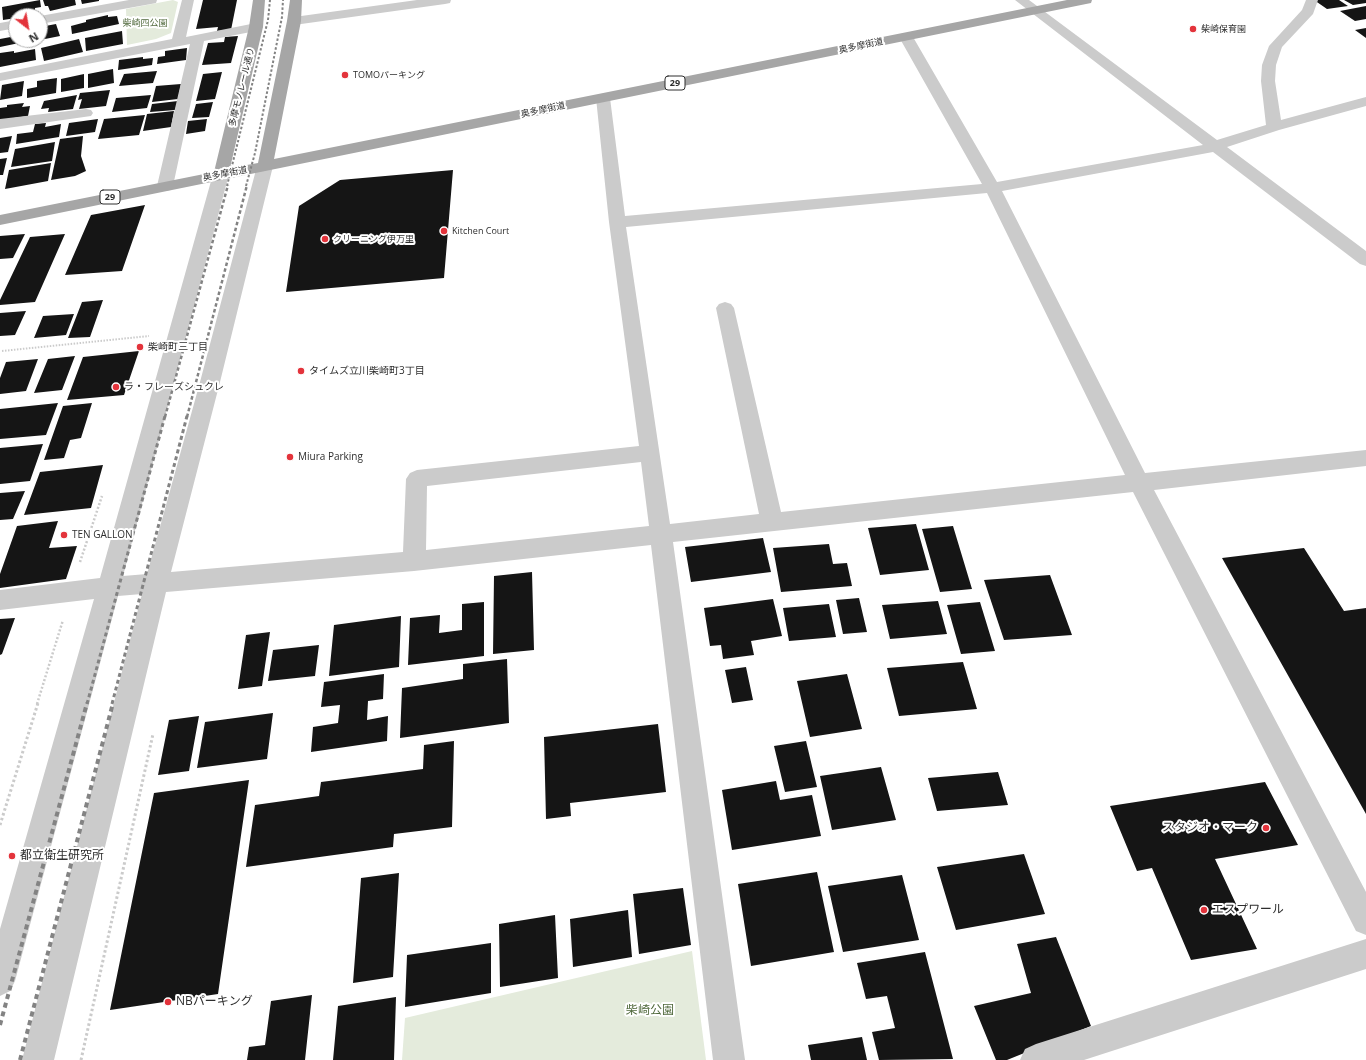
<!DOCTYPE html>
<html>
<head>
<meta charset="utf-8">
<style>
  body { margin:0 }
  #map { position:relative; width:1366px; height:1060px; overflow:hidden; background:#fff; font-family:"Open Sans",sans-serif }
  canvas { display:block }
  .north { position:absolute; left:8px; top:8px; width:40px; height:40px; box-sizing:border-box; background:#fff; border:1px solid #ababab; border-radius:50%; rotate:149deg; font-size:11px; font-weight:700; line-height:16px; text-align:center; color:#2e2e2e }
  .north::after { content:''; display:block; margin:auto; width:14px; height:18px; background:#e3333b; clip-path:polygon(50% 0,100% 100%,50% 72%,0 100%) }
</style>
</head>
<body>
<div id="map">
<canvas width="1366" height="1060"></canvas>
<div class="north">N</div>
</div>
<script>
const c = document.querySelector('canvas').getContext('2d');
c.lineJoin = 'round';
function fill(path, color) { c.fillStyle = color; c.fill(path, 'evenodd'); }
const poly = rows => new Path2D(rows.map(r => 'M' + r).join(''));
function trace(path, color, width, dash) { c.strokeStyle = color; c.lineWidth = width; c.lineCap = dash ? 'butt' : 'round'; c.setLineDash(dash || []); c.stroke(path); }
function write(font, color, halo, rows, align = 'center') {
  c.font = font + ' "Open Sans","Noto Sans JP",sans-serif'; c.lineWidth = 4; c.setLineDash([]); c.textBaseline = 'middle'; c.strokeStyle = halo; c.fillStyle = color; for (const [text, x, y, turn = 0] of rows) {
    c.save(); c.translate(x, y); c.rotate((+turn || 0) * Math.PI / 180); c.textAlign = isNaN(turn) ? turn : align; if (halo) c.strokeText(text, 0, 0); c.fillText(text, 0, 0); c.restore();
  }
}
fill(poly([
  [173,0,178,2,171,33,156,39,127,45,126,9],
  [692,951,706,1060,402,1060,405,1018]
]), '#e4ebdc');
fill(poly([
  [40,0,41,7,35,8,35,12,27,13,27,16,16,16,16,18,3,20,2,7],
  [43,0,75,0,76,5,50,11,48,6,45,6],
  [81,0,99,0,99,1,82,4],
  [203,0,237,0,231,30,217,31,218,27,196,29],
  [1314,0,1339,0,1348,6,1327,9],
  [1344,0,1366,0,1366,3,1353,5],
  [1366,6,1366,19,1355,21,1340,11],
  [108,15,108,17,117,16,119,24,72,34,71,26,86,22,86,20],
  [56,24,60,36,40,40,40,27],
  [1366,28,1366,38,1355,30],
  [122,31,123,44,86,51,85,38],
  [16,36,16,40,24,40,24,42,0,47,0,39],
  [238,36,231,63,202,65,208,43,224,42,225,37],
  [79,39,83,52,44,61,41,48],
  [187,48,186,60,157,64,158,57,165,56,165,51],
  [35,49,36,60,0,67,0,53,14,51,14,53],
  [143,57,143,59,153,58,152,65,118,70,119,60],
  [113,69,114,83,88,88,88,74],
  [157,71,153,83,119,86,124,74],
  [222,72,215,99,196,101,203,74],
  [84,74,84,88,61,92,61,79],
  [57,78,56,93,27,98,27,89,37,87,37,81],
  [24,81,22,96,0,100,2,85],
  [181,84,178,99,152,102,156,86],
  [110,90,106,106,79,109,82,99,78,100,80,93],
  [77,95,73,109,48,112,49,108,41,109,44,101],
  [151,95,147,108,112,112,116,98],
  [178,101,175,110,150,112,152,104],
  [213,102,209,117,192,118,196,104],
  [24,103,22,107,30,106,28,116,0,120,0,108,7,107,7,105],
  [174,111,171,127,143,131,147,114],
  [145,115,139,135,98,139,104,119],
  [98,119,95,132,66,136,69,123],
  [207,119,205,131,186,134,188,121],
  [46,123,45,127,61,124,59,137,16,144,17,134,33,132,35,124],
  [12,136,8,152,0,153,0,138],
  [83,136,81,156,86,171,75,176,51,180,60,139],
  [55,142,52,161,11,167,15,149],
  [7,158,3,175,0,175,0,159],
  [51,163,48,181,5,189,9,170],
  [453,170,444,278,286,292,299,206,340,180],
  [145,205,122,271,65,275,91,215],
  [25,234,13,258,0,259,0,236],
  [65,234,35,302,0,305,0,300,30,237],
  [103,300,90,337,68,338,82,302],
  [26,311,15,335,0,336,0,313],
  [74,314,66,335,34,338,43,316],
  [139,351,124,395,67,400,83,357],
  [75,356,62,390,34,393,48,359],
  [38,359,26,391,0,394,0,378,6,362],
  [58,403,46,435,0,439,0,409],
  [92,403,81,438,70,440,64,458,44,460,63,406],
  [43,444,30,481,0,484,0,448],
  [103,465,91,508,24,515,40,472],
  [25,491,13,519,0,520,0,493],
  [58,521,49,548,77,546,66,579,0,588,0,574,17,526],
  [916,524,929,570,880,575,868,528],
  [953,526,972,589,940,592,922,529],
  [763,538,771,572,691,582,685,547],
  [829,544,833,564,847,563,852,586,781,592,773,548],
  [1304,548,1344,611,1366,608,1366,814,1222,558],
  [532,572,534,650,493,654,494,576],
  [1050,575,1072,635,1004,640,984,580],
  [859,598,867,632,843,634,836,600],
  [773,599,782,636,751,641,754,655,723,659,721,645,710,646,704,608],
  [938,601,947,634,890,639,882,605],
  [484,602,484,656,408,665,410,618,440,615,439,633,462,630,462,604],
  [980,602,995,651,961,654,947,605],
  [829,604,836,637,789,641,783,608],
  [401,616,399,667,329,676,334,625],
  [15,618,2,654,0,655,0,619],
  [270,632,262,686,238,689,246,635],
  [319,645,315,676,268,681,273,650],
  [507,659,509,723,400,738,402,688,463,679,463,664],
  [963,662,977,709,899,716,887,668],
  [746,667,753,700,732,703,725,670],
  [384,674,383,699,368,701,367,720,388,716,387,741,311,752,313,727,338,723,340,705,321,707,324,682],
  [847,674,862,729,810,737,797,681],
  [273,713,267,759,197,768,205,722],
  [199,716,189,771,158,775,169,720],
  [658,724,666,792,570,803,571,816,546,819,544,737],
  [454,741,452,827,394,834,393,847,246,867,255,805,319,796,321,782,423,769,424,745],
  [806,741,817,787,785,792,774,746],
  [881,767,896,820,832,830,820,776],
  [998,772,1008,805,937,811,928,778],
  [249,780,218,994,110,1010,154,793],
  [776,781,780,800,812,795,821,836,732,850,722,790],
  [1265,782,1298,845,1215,859,1257,949,1191,960,1152,868,1137,871,1110,806],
  [1024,854,1045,914,956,930,937,867],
  [817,872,834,952,751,966,738,884],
  [399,873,393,977,353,983,361,878],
  [902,875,919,940,843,952,828,886],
  [683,888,691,945,639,954,633,894],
  [628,910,632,957,573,967,570,919],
  [555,915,558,978,500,987,499,924],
  [1056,937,1091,1026,1007,1060,996,1060,974,1006,1031,993,1017,944],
  [491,943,491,993,405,1007,407,955],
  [925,952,953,1059,879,1060,872,1032,895,1028,887,996,866,999,857,963],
  [312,995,305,1060,247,1060,249,1047,265,1045,271,1001],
  [396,997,394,1060,333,1060,338,1006],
  [862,1037,867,1060,811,1060,808,1045]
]), '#151515');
trace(poly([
  [2,351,149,336]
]), '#cbcbcb', 2, [1.5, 1.5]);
trace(poly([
  [80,562,102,496],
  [37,704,63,620]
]), '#cbcbcb', 2.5, [2, 2]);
trace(poly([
  [0,825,38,703],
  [81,1060,153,734]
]), '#cbcbcb', 3, [2.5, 2.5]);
fill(poly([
  [129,0,157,0,156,3,151,4,40,24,40,16,129,0],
  [182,0,194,0,186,37,256,23,261,24,263,27,261,30,256,31,204,41,173,186,171,190,165,191,159,190,157,186,190,44,0,81,0,73,172,39,182,0],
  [417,0,451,0,450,3,445,4,294,25,289,24,287,21,289,18,294,17,417,0],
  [1015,0,1029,0,1217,140,1266,125,1261,81,1262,65,1269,46,1302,10,1306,0,1318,0,1313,14,1282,47,1276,65,1275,81,1281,120,1366,97,1366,106,1279,130,1227,147,1366,251,1366,266,1360,264,1213,152,1002,191,1145,473,1366,450,1366,466,1154,490,1366,892,1366,935,1356,931,1133,492,673,542,745,1060,713,1060,651,545,414,571,166,592,54,1060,22,1060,142,594,118,596,15,981,10,991,0,996,0,929,94,599,0,610,0,590,100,578,213,174,215,171,221,169,227,171,229,174,123,576,147,574,200,382,257,166,259,163,265,161,271,163,273,166,220,382,171,572,403,552,406,479,410,473,417,470,639,446,609,222,596,98,598,95,603,94,608,95,610,98,625,216,982,184,899,37,901,34,906,33,911,34,913,37,997,182,1203,145,1015,0],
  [987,193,1125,475,781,512,734,308,731,304,725,302,719,304,716,308,759,514,670,524,626,227,987,193],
  [641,462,649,526,426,550,427,486,641,462],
  [16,20,16,28,0,31,0,23,16,20],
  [86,109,91,110,93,113,91,116,0,129,0,119,86,109],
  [1366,939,1366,969,1084,1060,1020,1060,1025,1049,1036,1044,1366,939]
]), '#cbcbcb');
fill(poly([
  [253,0,265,0,263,27,230,168,258,163,287,21,290,0,302,0,301,21,274,159,1067,0,1092,0,1091,3,1086,4,0,225,0,215,214,172,249,27,253,0]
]), '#a6a6a6');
trace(poly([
  [227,186,268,20,270,0],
  [246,186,255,153,282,17,283,0]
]), '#838383', 2, [2.5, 2]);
trace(poly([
  [165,417,228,185],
  [187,417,247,185]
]), '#838383', 2.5, [3.5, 2.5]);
trace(poly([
  [87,704,165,416],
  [112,704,187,416]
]), '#838383', 3, [4, 3]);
trace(poly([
  [0,1025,87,703],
  [20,1060,113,703]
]), '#838383', 4, [5, 4]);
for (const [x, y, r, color] of [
  [1193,29,4,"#e3333b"],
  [345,75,4,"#e3333b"],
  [444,231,4,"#e3333b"],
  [325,239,4,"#e3333b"],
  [140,347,4,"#e3333b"],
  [301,371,4,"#e3333b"],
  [116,387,4,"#e3333b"],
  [290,457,4,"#e3333b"],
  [64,535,4,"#e3333b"],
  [1266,828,4,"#e3333b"],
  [12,856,4,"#e3333b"],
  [1204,910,4,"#e3333b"],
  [168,1002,4,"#e3333b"]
]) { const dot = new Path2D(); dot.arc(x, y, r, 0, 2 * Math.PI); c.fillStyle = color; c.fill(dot); trace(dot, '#fff', 1.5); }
write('9px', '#50693c', '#fff', [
  ["柴崎四公園",145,23]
]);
write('9px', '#2e2e2e', '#fff', [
  ["柴崎保育園",1201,29],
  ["TOMOパーキング",353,75],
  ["Kitchen Court",452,231],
  ["クリーニング伊万里",333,239]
], 'left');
write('9px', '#2e2e2e', '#fff', [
  ["奥多摩街道",861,46,-12],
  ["多摩モノレール通り",242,87,-76],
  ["奥多摩街道",543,110,-12],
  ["奥多摩街道",225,174,-11]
]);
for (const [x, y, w] of [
  [675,83,20],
  [110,197,20]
]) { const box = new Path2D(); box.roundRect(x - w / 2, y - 7, w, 14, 3); c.fillStyle = '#fff'; c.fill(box); trace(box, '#2e2e2e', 1); }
write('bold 9px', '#2e2e2e', null, [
  ["29",675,83],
  ["29",110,197]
]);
write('10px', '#2e2e2e', '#fff', [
  ["柴崎町三丁目",148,347],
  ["タイムズ立川柴崎町3丁目",309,371],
  ["ラ・フレーズシュクレ",124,387],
  ["Miura Parking",298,457],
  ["TEN GALLON",72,535]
], 'left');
write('12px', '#2e2e2e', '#fff', [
  ["スタジオ・マーク",1258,828,"right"],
  ["都立衛生研究所",20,856],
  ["エスプワール",1212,910],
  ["NBパーキング",176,1002]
], 'left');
write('12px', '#50693c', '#fff', [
  ["柴崎公園",650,1011]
]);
</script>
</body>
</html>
